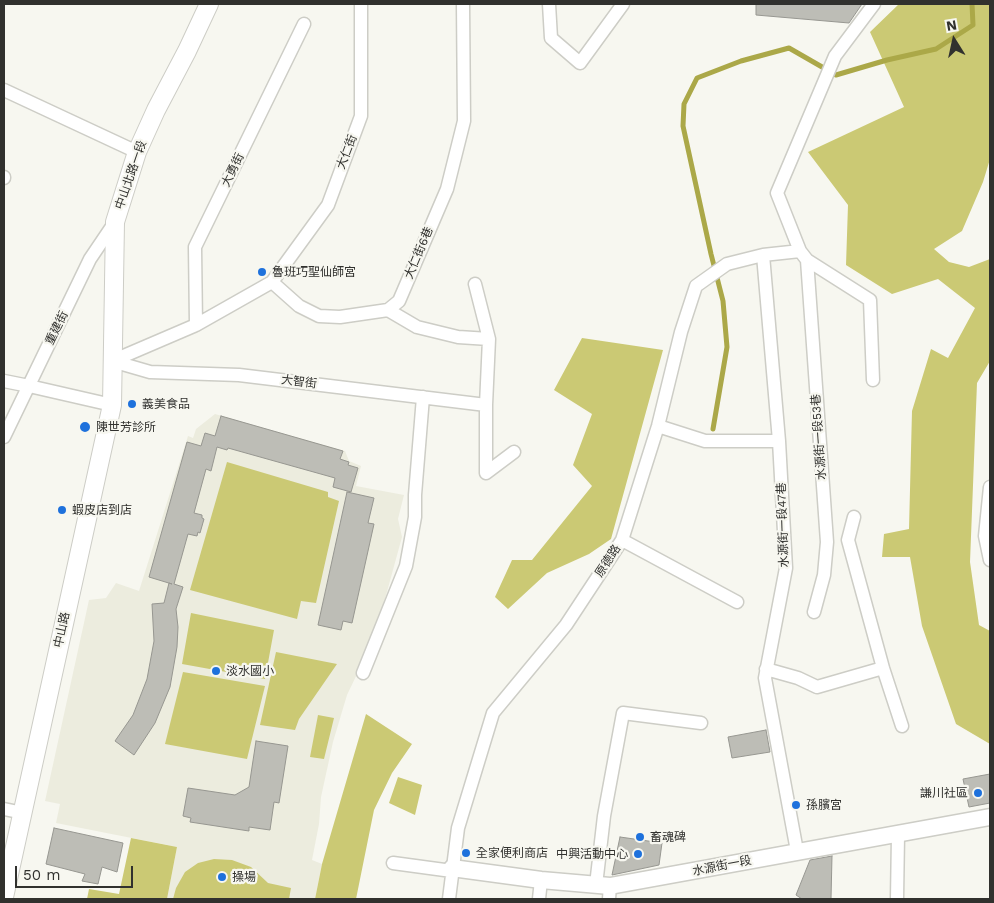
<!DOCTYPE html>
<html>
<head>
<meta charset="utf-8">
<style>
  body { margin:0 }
  #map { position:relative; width:994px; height:903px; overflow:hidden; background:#f7f7f0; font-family:"Work Sans",sans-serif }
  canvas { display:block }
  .frame { position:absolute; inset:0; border:5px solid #31312e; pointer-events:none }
  .north { position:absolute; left:929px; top:15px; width:50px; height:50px; -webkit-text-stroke:4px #f7f7f0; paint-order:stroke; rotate:350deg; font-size:14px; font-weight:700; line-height:20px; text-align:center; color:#31312e }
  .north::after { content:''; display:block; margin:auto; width:18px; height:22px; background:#31312e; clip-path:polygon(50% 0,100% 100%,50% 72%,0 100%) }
  .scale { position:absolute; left:15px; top:866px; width:118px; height:22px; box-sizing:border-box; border:2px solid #31312e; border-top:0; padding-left:6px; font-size:15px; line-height:18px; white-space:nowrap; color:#31312e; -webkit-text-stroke:4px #f7f7f0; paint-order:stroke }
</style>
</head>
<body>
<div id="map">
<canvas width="994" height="903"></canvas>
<div class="frame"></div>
<div class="north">N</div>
<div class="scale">50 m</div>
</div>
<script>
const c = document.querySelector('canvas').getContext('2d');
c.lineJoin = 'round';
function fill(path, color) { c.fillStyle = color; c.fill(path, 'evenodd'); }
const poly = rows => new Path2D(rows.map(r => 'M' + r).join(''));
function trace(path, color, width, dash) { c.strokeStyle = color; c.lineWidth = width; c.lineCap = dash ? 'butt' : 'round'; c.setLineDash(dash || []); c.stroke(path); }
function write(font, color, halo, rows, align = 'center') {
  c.font = font + ' "Work Sans","Noto Sans TC",sans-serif'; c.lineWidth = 4.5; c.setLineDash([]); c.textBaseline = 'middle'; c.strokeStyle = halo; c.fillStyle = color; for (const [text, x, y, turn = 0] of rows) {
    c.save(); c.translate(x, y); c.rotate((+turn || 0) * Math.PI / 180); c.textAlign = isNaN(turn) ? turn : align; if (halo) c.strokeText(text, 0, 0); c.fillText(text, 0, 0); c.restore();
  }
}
fill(poly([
  [215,414,345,451,349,461,361,466,356,486,404,495,398,519,402,537,385,599,370,647,347,695,333,742,321,797,319,824,312,860,322,864,315,899,167,899,177,847,56,823,60,804,45,801,89,600,106,598,116,583,139,591,188,436,193,438,196,429]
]), '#ececde');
fill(poly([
  [899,4,990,4,990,159,983,182,962,231,934,249,949,262,969,267,990,259,990,361,977,383,970,562,979,625,990,631,990,744,956,724,922,626,910,557,882,557,884,534,909,529,912,411,931,349,948,358,975,308,938,279,892,294,846,265,848,205,808,152,904,107,870,32],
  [582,338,663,350,611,539,589,554,547,573,508,609,495,597,512,560,532,560,592,486,573,465,592,414,554,390],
  [227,462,328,492,328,497,339,501,316,603,301,601,297,619,190,590],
  [191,613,274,630,265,679,182,664],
  [276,652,337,664,299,719,295,730,260,725],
  [183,672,265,686,247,759,165,744],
  [366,714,412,744,392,773,374,810,356,899,315,899,322,864],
  [318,715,334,718,324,759,310,757],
  [398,777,422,785,415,815,389,803],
  [131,838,177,847,167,899,87,899,89,889,119,894],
  [214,859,232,860,251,867,268,883,291,888,289,899,173,899,176,888,185,872,198,863]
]), '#cbc974');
trace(poly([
  [713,429,727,347,723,301,711,254,683,126,684,104,697,78,741,61,789,48,836,75,887,60,936,49,973,25,972,4]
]), '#aba848', 5);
const building = poly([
  [756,4,862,4,849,23,756,15,756,4],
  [221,416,343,451,340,459,349,462,348,465,358,468,351,492,333,487,335,478,228,448,227,450,217,447,211,471,206,469,194,513,202,515,202,518,204,519,200,533,198,532,197,536,188,534,174,584,183,587,176,609,178,627,177,647,170,687,155,723,134,755,115,741,133,715,147,679,154,641,152,604,164,603,169,583,172,584,149,577,187,442,201,446,205,433,215,436,221,416],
  [347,492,374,498,368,523,374,524,352,623,343,621,341,630,318,625,347,492],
  [766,730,770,752,732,758,728,737,766,730],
  [256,741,288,746,279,803,274,802,270,830,249,827,249,831,190,822,191,818,183,816,188,788,235,795,249,787,256,741],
  [990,774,990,803,969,807,963,779,990,774],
  [54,828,123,843,117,872,102,867,98,884,82,881,85,874,46,864,54,828],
  [620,837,662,843,659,865,612,875,620,837],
  [832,856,831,899,802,899,796,895,810,860,832,856]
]);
fill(building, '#bdbdb6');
trace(building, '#979791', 1);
const minor = poly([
  [463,4,464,121,447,189,399,301,388,310,417,327,458,337,489,339,475,284],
  [549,4,551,38,580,63,623,4],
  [4,90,137,152],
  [4,177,4,178],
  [800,251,777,193,835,56,874,4],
  [763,255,779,441,786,568,765,678,797,851],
  [807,260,827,542,824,575,814,612],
  [272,282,299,306,319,316,340,317,388,310],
  [196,325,195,247,304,24],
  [112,361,196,325,272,282,328,205,361,116,361,4],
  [112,361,150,372,239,375,486,405],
  [4,381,29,386,112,405],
  [658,426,705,441,779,441],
  [4,437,90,259,115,222],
  [486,473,486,405,489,339],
  [486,473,514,452],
  [990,487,985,536,990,560],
  [854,517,848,540,883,668,902,726],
  [622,540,737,602],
  [766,669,798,678,817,687,883,668],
  [363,673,406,566,415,517,415,495,423,397],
  [4,809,23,813],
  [393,863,452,871],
  [596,885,604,816,623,713,701,723],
  [449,899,458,828,493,713,566,625,622,540,658,426,681,332,696,286,727,264,763,255,800,251,807,260,870,300,873,380],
  [539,899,541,880],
  [609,899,610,886],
  [897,899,898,835]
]);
const tertiary = poly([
  [452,868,541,880,610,886,990,817]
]);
const secondary = poly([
  [4,897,112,405,115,222,137,152,156,110,187,51,209,4]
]);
trace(minor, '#cdcdc6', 15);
trace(tertiary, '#cdcdc6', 19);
trace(secondary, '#cdcdc6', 20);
trace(minor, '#fff', 12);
trace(tertiary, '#fff', 16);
trace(secondary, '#fff', 18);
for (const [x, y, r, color] of [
  [262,272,5,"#1e71dc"],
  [132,404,5,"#1e71dc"],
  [85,427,6,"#1e71dc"],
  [62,510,5,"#1e71dc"],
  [216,671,5,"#1e71dc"],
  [978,793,5,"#1e71dc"],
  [796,805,5,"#1e71dc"],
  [640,837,5,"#1e71dc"],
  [466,853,5,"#1e71dc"],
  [638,854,5,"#1e71dc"],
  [222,877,5,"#1e71dc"]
]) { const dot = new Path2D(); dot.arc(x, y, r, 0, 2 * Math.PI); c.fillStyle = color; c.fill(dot); trace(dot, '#f7f7f0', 2); }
write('12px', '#31312e', '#f7f7f0', [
  ["大仁街",347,152,-69],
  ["大勇街",233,170,-64],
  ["中山北路一段",131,175,-71],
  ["大仁街6巷",419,253,-67],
  ["重建街",57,328,-64],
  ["大智街",299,382,7],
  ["水源街一段53巷",819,437,-94],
  ["水源街一段47巷",783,525,-92],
  ["原德路",608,561,-57],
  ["中山路",62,630,-78],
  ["水源街一段",722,866,-11]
]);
write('12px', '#31312e', '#f7f7f0', [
  ["魯班巧聖仙師宮",272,272],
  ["義美食品",142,404],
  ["陳世芳診所",96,427],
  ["蝦皮店到店",72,510],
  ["淡水國小",226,671],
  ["謙川社區",968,793,"right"],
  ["孫臏宮",806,805],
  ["畜魂碑",650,837],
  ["全家便利商店",476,853],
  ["中興活動中心",628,854,"right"],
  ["操場",232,877]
], 'left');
</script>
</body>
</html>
